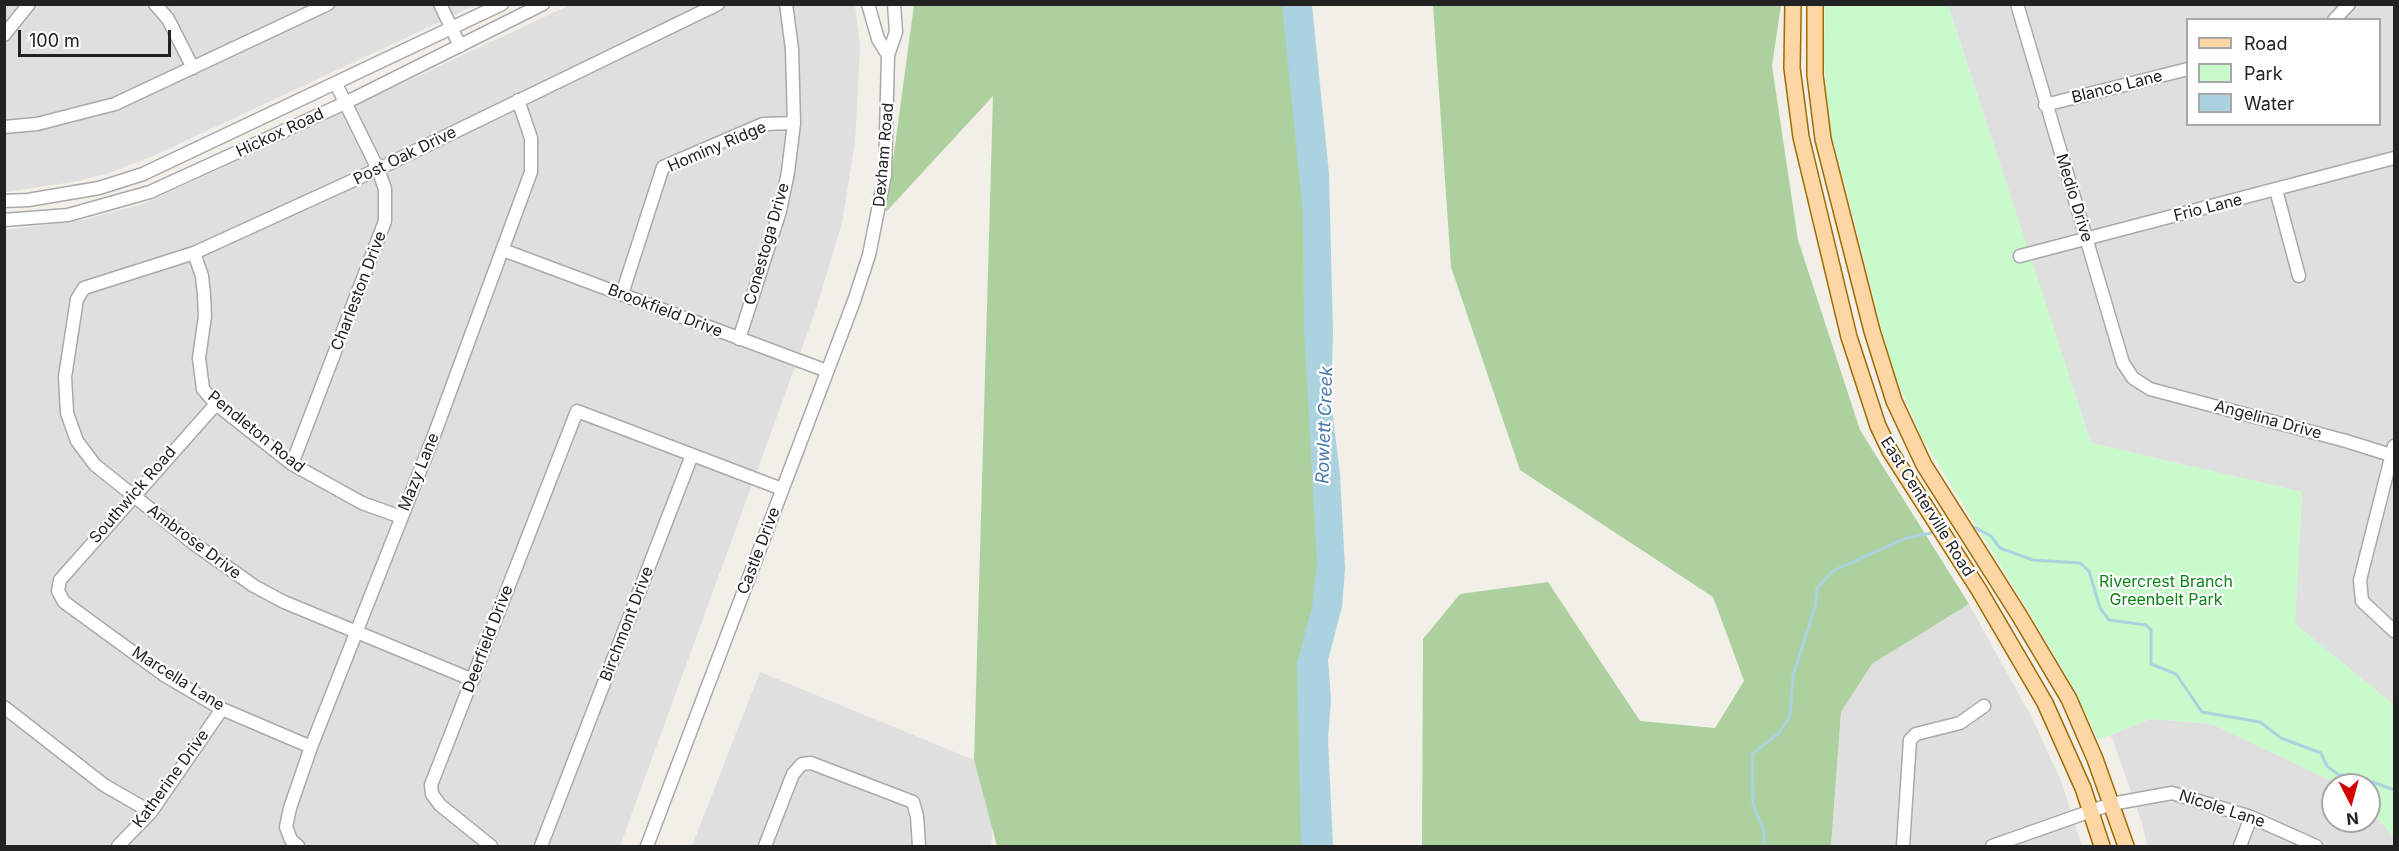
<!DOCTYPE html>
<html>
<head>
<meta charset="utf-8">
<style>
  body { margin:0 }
  #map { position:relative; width:2399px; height:851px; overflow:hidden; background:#f2efe9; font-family:Inter,sans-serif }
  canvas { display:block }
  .frame { position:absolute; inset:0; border:6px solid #222; pointer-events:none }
  .legend { position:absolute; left:2186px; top:18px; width:195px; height:108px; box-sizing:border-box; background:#fff; border:2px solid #a7a7a7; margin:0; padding:8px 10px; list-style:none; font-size:18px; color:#222 }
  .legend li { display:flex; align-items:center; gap:12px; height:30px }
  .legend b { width:30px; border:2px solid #a7a7a7 }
  .north { position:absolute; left:2321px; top:773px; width:60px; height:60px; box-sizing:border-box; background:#fff; border:2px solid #a7a7a7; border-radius:50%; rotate:174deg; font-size:16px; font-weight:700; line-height:24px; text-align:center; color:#222 }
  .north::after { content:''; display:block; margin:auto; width:21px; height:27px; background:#d40000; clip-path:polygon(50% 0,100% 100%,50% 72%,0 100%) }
  .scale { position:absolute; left:18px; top:30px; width:153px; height:27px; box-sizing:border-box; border:3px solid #222; border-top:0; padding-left:8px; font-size:18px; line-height:21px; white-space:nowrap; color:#222; -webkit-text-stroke:4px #fff; paint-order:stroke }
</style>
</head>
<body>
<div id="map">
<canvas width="2399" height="851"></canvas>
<div class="frame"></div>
<ul class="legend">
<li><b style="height:8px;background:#fcd6a4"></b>Road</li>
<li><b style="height:16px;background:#c8facc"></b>Park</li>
<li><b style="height:16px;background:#aad3df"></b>Water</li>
</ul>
<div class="north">N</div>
<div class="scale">100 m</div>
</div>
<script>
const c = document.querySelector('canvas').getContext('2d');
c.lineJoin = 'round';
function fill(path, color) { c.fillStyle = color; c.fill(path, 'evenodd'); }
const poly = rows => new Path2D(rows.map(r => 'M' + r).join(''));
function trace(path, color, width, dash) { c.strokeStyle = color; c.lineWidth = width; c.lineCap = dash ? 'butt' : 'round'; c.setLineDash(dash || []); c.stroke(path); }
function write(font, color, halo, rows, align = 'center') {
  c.font = font + ' Inter,sans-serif'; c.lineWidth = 4.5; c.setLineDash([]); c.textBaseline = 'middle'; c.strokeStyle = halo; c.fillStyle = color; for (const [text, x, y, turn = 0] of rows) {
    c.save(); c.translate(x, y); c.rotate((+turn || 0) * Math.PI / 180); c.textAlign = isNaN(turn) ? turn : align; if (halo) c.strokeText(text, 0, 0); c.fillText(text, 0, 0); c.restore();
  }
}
fill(poly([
  [5,5,476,5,151,157,106,174,73,182,5,192],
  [570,5,855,5,860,46,855,143,842,223,815,312,620,846,5,846,4,230,83,220,146,203],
  [1948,5,2394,5,2394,705,2295,624,2302,492,2091,443],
  [2188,20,2380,20,2380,124,2188,124],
  [1969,604,2032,718,2061,781,2082,846,1831,846,1841,712,1872,664],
  [760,672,974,760,993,827,991,846,692,846],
  [2150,719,2212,724,2340,785,2333,785,2333,821,2369,821,2369,809,2394,837,2394,846,2147,846,2142,823,2111,735]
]), '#e0dfdf');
fill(poly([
  [914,5,1289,5,1328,332,1315,846,997,846,974,760,993,96,886,212],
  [1433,5,1781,5,1772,66,1798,240,1860,430,1969,604,1872,664,1841,712,1831,846,1422,846,1423,639,1460,594,1548,582,1640,721,1715,728,1744,681,1713,597,1520,470,1451,267]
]), '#add19e');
fill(poly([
  [1825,5,1948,5,2091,443,2302,492,2295,624,2394,705,2394,837,2369,809,2369,785,2340,785,2212,724,2150,719,2098,740,2076,693,2038,627,1921,436,1891,365,1828,119,1824,59]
]), '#c8facc');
fill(poly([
  [1282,5,1312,5,1329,174,1333,333,1331,401,1340,474,1345,568,1342,607,1328,660,1331,699,1328,740,1333,846,1301,846,1297,663,1312,607,1317,564,1304,327,1303,214]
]), '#aad3df');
trace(poly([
  [1968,524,1991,536,2000,548,2033,560,2080,563,2089,571,2100,608,2109,620,2146,625,2151,630,2151,664,2176,674,2202,712,2260,722,2281,738,2321,753,2327,766,2339,775,2357,776,2394,790],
  [1764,846,1764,831,1753,804,1752,754,1779,733,1790,716,1793,676,1816,604,1817,588,1833,571,1906,538,1936,532]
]), '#aad3df', 3);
const minor = poly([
  [155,4,168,19,193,68],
  [440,4,460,46],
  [868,4,878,39,888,55],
  [2017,4,2123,363,2133,378,2150,389,2346,441,2394,456],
  [2334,20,2349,4],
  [4,35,29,4],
  [2045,105,2188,69],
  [4,127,37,124,115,104,328,4],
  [2276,190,2299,276],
  [4,201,28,200,99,188,143,174,502,4],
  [4,220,68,215,150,192,345,103,543,4],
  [503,250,827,371],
  [194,253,202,276,204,295,205,316,199,358,203,389,216,404,292,464,362,503,401,517],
  [2020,256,2394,158],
  [622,294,663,167,763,124,794,123],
  [739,339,780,211,788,172,794,123,792,49,786,4],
  [216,404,60,580,58,591,64,602,164,675,222,709,311,747],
  [2394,446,2360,580,2362,601,2394,631],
  [292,464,385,221,385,189,378,169,336,84],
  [473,680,284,602,254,586,193,543,95,465,77,441,67,413,65,377,77,299,84,288,194,253,378,169,718,4],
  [4,707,104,785,151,812],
  [118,846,151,812,222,709],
  [298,846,291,840,286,827,290,808,311,747,433,438,531,172,531,138,518,100],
  [491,846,440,805,432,794,431,785,577,411,782,489],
  [541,846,692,455],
  [647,846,854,301,869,255,885,175,888,55,896,32,894,4],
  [765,846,793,774,802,764,811,763,913,802,917,816,919,846],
  [1903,846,1910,740,1916,734,1960,723,1984,706],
  [1992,846,2111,804,2172,793,2251,817,2316,846],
  [2240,846,2251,817]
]);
const major = poly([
  [1793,4,1792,68,1801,137,1849,337,1878,426,1890,451,1979,590,2045,703,2083,788,2102,846],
  [1815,4,1815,75,1823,139,1872,331,1894,401,1924,465,2019,615,2069,699,2095,759,2126,846]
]);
trace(minor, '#a9a9a9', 15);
trace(major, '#a06b00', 18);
trace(minor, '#fff', 12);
trace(major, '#fcd6a4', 15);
write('16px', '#222', '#fff', [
  ["Blanco Lane",2117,87,-14],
  ["Hickox Road",280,133,-25],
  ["Hominy Ridge",717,147,-23],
  ["Dexham Road",884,155,-85],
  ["Post Oak Drive",405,156,-26],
  ["Medio Drive",2074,198,73],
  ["Frio Lane",2208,208,-14],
  ["Conestoga Drive",767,244,-74],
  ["Charleston Drive",359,291,-69],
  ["Brookfield Drive",665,311,21],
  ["Angelina Drive",2268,420,15],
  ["Pendleton Road",256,432,39],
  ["Mazy Lane",419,472,-68],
  ["Southwick Road",133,495,-49],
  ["East Centerville Road",1927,507,58],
  ["Ambrose Drive",194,542,37],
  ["Castle Drive",759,551,-69],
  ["Birchmont Drive",627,624,-69],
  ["Deerfield Drive",488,639,-69],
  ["Marcella Lane",178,679,32],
  ["Katherine Drive",171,779,-54],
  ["Nicole Lane",2222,809,18]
]);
write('16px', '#0c8416', '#fff', [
  ["Rivercrest Branch",2166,582],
  ["Greenbelt Park",2166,600]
]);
write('italic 18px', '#4a7aab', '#fff', [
  ["Rowlett Creek",1325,425,-88]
]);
</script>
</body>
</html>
